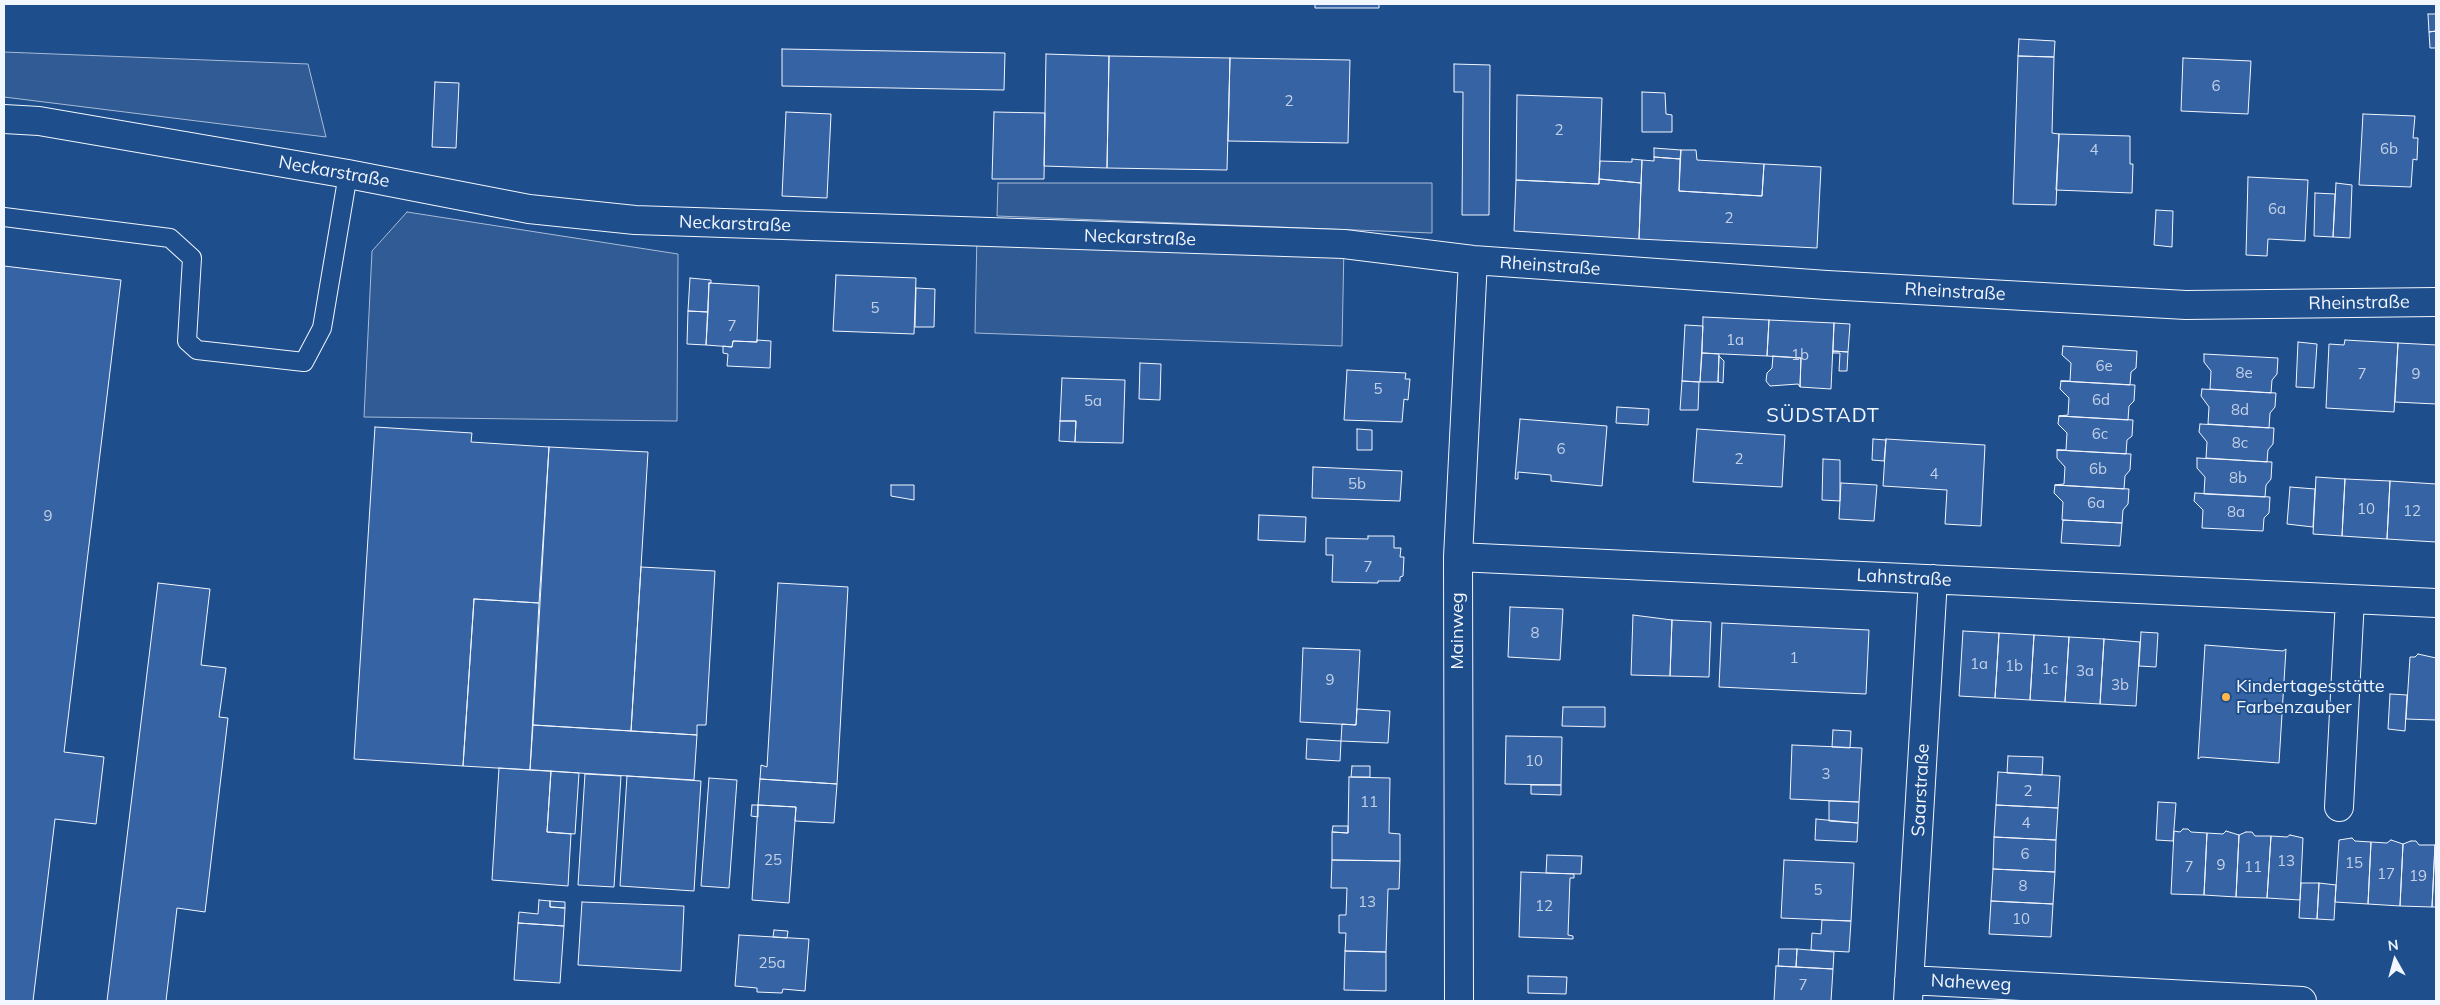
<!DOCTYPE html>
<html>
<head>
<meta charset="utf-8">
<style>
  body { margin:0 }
  #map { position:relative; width:2440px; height:1005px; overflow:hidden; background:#1f4e8c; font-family:Mulish,sans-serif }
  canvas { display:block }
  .frame { position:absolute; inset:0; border:5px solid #f2f6ff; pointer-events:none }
  .north { position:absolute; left:2370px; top:935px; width:50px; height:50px; -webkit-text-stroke:4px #1f4e8c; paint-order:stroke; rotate:353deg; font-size:14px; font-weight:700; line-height:20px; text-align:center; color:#f2f6ff }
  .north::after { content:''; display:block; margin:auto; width:18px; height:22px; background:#f2f6ff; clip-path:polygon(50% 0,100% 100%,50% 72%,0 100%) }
</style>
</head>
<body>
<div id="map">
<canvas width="2440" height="1005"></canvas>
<div class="frame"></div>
<div class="north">N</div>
</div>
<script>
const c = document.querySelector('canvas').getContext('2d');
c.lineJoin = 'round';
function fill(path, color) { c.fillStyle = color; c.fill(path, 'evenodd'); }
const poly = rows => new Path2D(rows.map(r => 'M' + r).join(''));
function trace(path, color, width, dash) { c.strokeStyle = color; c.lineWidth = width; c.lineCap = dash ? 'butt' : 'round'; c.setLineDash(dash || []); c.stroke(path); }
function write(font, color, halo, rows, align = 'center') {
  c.font = font + ' Mulish,sans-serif'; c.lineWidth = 4; c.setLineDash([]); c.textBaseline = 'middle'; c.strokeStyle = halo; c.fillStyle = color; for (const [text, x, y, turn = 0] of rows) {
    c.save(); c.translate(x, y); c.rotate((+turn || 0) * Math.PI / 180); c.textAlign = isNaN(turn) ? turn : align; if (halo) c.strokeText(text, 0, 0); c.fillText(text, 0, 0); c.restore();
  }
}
const parking = poly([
  [4,52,308,64,326,137,4,97,4,52],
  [998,183,1432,183,1432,233,997,216,998,183],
  [407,212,678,254,677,421,364,417,372,251,407,212],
  [977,233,1344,244,1342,346,975,333,977,233]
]);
fill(parking, '#305b95');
trace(parking, '#a8bbd7', 1);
const building = poly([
  [1315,4,1379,4,1379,8,1315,8,1315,4],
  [2428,14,2436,14,2436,31,2429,32,2428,14],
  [2436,31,2436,48,2430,48,2429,32,2436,31],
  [2019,39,2055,41,2054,57,2018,56,2019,39],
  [782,49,1005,53,1004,90,782,86,782,49],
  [1046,54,1109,56,1107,168,1044,166,1046,54],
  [1109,56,1230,58,1227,170,1107,168,1109,56],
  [2018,56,2054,57,2052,133,2059,134,2056,205,2013,204,2018,56],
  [1230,58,1350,60,1348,143,1228,141,1230,58],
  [2183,58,2251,61,2248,114,2181,111,2183,58],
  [1454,64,1490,65,1489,215,1462,215,1463,92,1454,92,1454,64],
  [435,82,459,83,456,148,432,147,435,82],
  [1642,92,1665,93,1666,114,1672,115,1672,132,1642,132,1642,92],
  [1517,95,1602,98,1599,184,1516,180,1517,95],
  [786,112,831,114,827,198,782,196,786,112],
  [994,112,1045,113,1044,179,992,179,994,112],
  [2363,114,2415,116,2413,138,2418,138,2417,160,2413,159,2411,187,2359,185,2363,114],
  [2059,134,2130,136,2130,164,2133,164,2132,193,2056,190,2059,134],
  [1654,148,1681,150,1680,159,1654,157,1654,148],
  [1681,150,1696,150,1697,160,1764,164,1762,196,1679,191,1681,150],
  [1654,157,1680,159,1679,191,1762,196,1764,164,1821,167,1817,248,1639,239,1642,160,1654,161,1654,157],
  [1632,159,1642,160,1641,183,1599,179,1600,161,1632,162,1632,159],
  [2248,177,2308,180,2305,241,2268,239,2267,256,2246,255,2248,177],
  [1599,179,1641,183,1639,239,1514,231,1516,180,1599,184,1599,179],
  [2336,183,2352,185,2350,238,2333,237,2336,183],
  [2315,193,2335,194,2333,237,2314,236,2315,193],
  [2156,210,2173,211,2172,247,2154,245,2156,210],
  [4,266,121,280,64,752,104,757,96,824,55,819,33,1001,4,1001,4,266],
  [836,275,916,278,914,334,833,331,836,275],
  [690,278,711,280,711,283,709,283,708,312,688,311,690,278],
  [709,283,759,286,757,342,733,341,732,347,706,345,709,283],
  [916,288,935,289,934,327,915,327,916,288],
  [688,311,708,312,706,345,687,344,688,311],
  [1703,317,1769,320,1767,356,1702,353,1703,317],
  [1769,320,1834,323,1831,389,1800,387,1801,358,1767,356,1769,320],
  [1834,323,1850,324,1848,352,1833,351,1834,323],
  [1685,325,1703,326,1700,382,1682,381,1685,325],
  [757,340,771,341,770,368,727,366,728,354,723,353,723,346,732,347,733,341,757,342,757,340],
  [2345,340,2398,343,2394,412,2326,408,2329,344,2344,345,2345,340],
  [2298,342,2317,344,2314,388,2296,387,2298,342],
  [2398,343,2436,345,2436,404,2395,402,2398,343],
  [2063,346,2137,351,2136,368,2131,372,2130,385,2061,381,2070,381,2071,363,2062,355,2063,346],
  [1833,351,1848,352,1847,371,1839,371,1840,353,1833,353,1833,351],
  [1702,353,1719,354,1718,382,1700,382,1702,353],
  [2204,354,2278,358,2277,374,2272,380,2271,393,2210,389,2211,371,2204,362,2204,354],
  [1719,356,1724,361,1723,383,1718,382,1719,356],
  [1773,356,1801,358,1800,387,1798,384,1770,386,1766,381,1767,373,1772,368,1773,356],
  [1140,363,1161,364,1160,400,1139,399,1140,363],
  [1347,370,1406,373,1405,379,1410,379,1408,400,1404,399,1402,422,1344,420,1347,370],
  [1062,378,1125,380,1123,443,1075,442,1076,421,1060,421,1062,378],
  [1682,381,1699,382,1698,410,1680,410,1682,381],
  [2061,381,2135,385,2134,401,2129,406,2128,420,2059,416,2068,415,2069,398,2060,389,2061,381],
  [2202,389,2276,393,2275,407,2270,413,2269,428,2208,424,2209,407,2201,396,2202,389],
  [1617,407,1649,409,1648,425,1616,423,1617,407],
  [2059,416,2133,420,2132,436,2127,440,2126,454,2057,450,2066,450,2067,433,2058,424,2059,416],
  [1520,419,1607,426,1602,486,1551,481,1551,475,1518,472,1518,479,1515,479,1520,419],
  [1060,421,1076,421,1075,442,1059,441,1060,421],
  [2200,424,2274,428,2273,444,2268,450,2267,462,2206,458,2207,442,2199,432,2200,424],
  [375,427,472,433,471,442,549,447,539,603,474,599,463,766,354,759,375,427],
  [1357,429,1372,430,1372,450,1357,450,1357,429],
  [1697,429,1785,435,1782,487,1693,482,1697,429],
  [1873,439,1886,440,1884,461,1872,460,1873,439],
  [1886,439,1985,445,1981,526,1945,524,1947,490,1883,486,1886,439],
  [549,447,648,452,631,731,533,725,549,447],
  [2057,450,2131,454,2130,470,2125,476,2124,489,2055,485,2064,484,2065,467,2057,458,2057,450],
  [2197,458,2272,462,2271,479,2266,485,2265,497,2204,494,2205,477,2197,468,2197,458],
  [1823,459,1840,460,1840,501,1822,500,1823,459],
  [1313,467,1402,471,1400,501,1312,498,1313,467],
  [2316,477,2345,479,2342,536,2313,534,2316,477],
  [2345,479,2390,481,2387,539,2342,536,2345,479],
  [2390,481,2436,484,2436,542,2387,539,2390,481],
  [1841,483,1877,485,1874,521,1839,519,1841,483],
  [891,485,914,485,914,500,891,496,891,485],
  [2055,485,2129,489,2128,504,2123,510,2122,523,2062,520,2063,502,2054,493,2055,485],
  [2290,487,2315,489,2313,527,2287,524,2290,487],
  [2195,493,2270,497,2269,513,2264,518,2263,531,2202,528,2203,510,2194,501,2195,493],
  [1259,515,1306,517,1305,542,1258,540,1259,515],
  [2063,520,2122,523,2120,546,2061,543,2063,520],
  [1368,536,1394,536,1394,548,1401,548,1400,557,1404,557,1403,576,1400,577,1400,581,1378,581,1378,583,1332,582,1333,555,1326,555,1326,538,1368,539,1368,536],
  [641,567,715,571,706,725,697,725,697,735,631,731,641,567],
  [158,583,210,589,201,665,226,668,219,717,228,718,205,912,177,908,166,1001,107,1001,158,583],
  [778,583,848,587,837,784,760,779,761,765,767,767,778,583],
  [474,599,539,603,530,770,463,766,474,599],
  [1510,607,1563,609,1560,660,1508,657,1510,607],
  [1633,615,1672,620,1670,676,1631,675,1633,615],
  [1672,620,1711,622,1709,677,1670,676,1672,620],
  [1722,623,1869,630,1866,694,1719,687,1722,623],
  [1963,631,1999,633,1995,698,1959,696,1963,631],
  [2141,632,2158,633,2156,667,2139,666,2141,632],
  [1999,633,2034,635,2030,700,1995,698,1999,633],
  [2034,635,2069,637,2065,702,2030,700,2034,635],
  [2069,637,2104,639,2100,704,2065,702,2069,637],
  [2104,639,2140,642,2136,706,2100,704,2104,639],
  [2205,645,2283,651,2286,649,2279,763,2201,757,2198,759,2205,645],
  [1303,648,1360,650,1356,725,1300,722,1303,648],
  [2418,654,2436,658,2436,720,2406,719,2410,657,2415,657,2418,654],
  [2390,694,2407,695,2405,731,2388,729,2390,694],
  [1563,707,1605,707,1605,727,1562,726,1563,707],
  [1357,709,1390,711,1388,743,1341,741,1342,724,1356,725,1357,709],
  [533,725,697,735,694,780,530,770,533,725],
  [1833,730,1851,731,1850,748,1832,747,1833,730],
  [1506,736,1562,737,1561,785,1505,784,1506,736],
  [1307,739,1341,741,1340,761,1306,759,1307,739],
  [1792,745,1862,748,1859,802,1790,799,1792,745],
  [2008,756,2043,757,2042,775,2007,773,2008,756],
  [1352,766,1370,766,1370,777,1351,777,1352,766],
  [499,768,551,771,547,832,571,834,568,886,492,880,499,768],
  [551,771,579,773,575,834,547,832,551,771],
  [1998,772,2060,776,2058,808,1996,805,1998,772],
  [585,774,621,776,614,887,578,885,585,774],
  [627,776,701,781,694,891,620,886,627,776],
  [1349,777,1390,778,1389,833,1400,834,1400,861,1332,860,1332,832,1348,833,1349,777],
  [709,778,737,780,729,888,701,886,709,778],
  [760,779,837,784,834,823,795,821,796,807,758,805,760,779],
  [1531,785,1561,785,1561,795,1531,794,1531,785],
  [1829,801,1859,802,1858,823,1829,821,1829,801],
  [2158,802,2176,803,2173,841,2156,840,2158,802],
  [752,805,758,805,758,817,751,816,752,805],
  [758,805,796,807,789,903,752,900,758,805],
  [1996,805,2058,808,2056,840,1994,837,1996,805],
  [1816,819,1858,823,1857,842,1815,840,1816,819],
  [1333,826,1348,826,1348,833,1332,832,1333,826],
  [2183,829,2188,829,2191,832,2207,833,2204,895,2171,894,2174,831,2180,832,2183,829],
  [2226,831,2239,835,2236,897,2204,895,2207,833,2223,834,2226,831],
  [2246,832,2252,832,2255,836,2271,836,2267,898,2236,897,2239,835,2246,832],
  [2290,835,2303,838,2300,900,2267,898,2271,836,2287,837,2290,835],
  [1994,837,2056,840,2055,872,1993,869,1994,837],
  [2352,838,2355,841,2371,842,2368,904,2335,902,2339,840,2352,838],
  [2391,840,2403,844,2400,906,2368,904,2371,842,2387,843,2391,840],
  [2411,841,2416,841,2419,845,2435,845,2432,907,2400,906,2403,844,2411,841],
  [2435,845,2436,845,2436,907,2432,907,2435,845],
  [1547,855,1582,856,1581,874,1546,873,1547,855],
  [1332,860,1400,861,1399,889,1388,889,1386,952,1345,951,1346,933,1339,933,1339,915,1346,915,1347,888,1331,888,1332,860],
  [1784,860,1854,863,1851,921,1781,918,1784,860],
  [1993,869,2055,872,2053,904,1991,901,1993,869],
  [1521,872,1574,874,1574,878,1570,878,1568,935,1573,936,1573,939,1519,937,1521,872],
  [2301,883,2319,883,2317,919,2299,918,2301,883],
  [2319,883,2336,885,2334,920,2317,919,2319,883],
  [539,900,550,901,550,907,565,908,564,926,518,923,519,912,538,914,539,900],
  [550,901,565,902,565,908,550,907,550,901],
  [1991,901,2053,904,2051,937,1989,934,1991,901],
  [582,902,684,906,681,971,578,965,582,902],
  [1822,920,1851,921,1849,952,1811,950,1812,933,1821,934,1822,920],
  [518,923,564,926,560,983,514,980,518,923],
  [774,930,788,931,787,938,773,937,774,930],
  [739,935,809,939,805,991,783,989,782,993,757,992,757,988,735,986,739,935],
  [1779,949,1797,949,1796,967,1778,966,1779,949],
  [1797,949,1834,952,1833,969,1796,967,1797,949],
  [1345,951,1386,952,1386,991,1344,990,1345,951],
  [1776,966,1833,969,1831,1001,1774,1001,1776,966],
  [1528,976,1567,977,1566,994,1528,993,1528,976]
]);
fill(building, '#3563a3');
trace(building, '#f2f6ff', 1);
const lane = poly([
  [4,217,170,238,192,258,187,341,197,350,304,362,322,328,348,174]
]);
const street = poly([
  [4,119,39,121,348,174,529,209,635,220,1344,244,1473,260,1827,285,2186,305,2436,302],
  [1458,557,2436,603],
  [2339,807,2350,599],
  [1909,980,2302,1001],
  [1459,1001,1458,557,1473,260],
  [1908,1001,1933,579]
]);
trace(lane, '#f2f6ff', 20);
trace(street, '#f2f6ff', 30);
trace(lane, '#1f4e8c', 18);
trace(street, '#1f4e8c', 28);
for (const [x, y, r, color] of [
  [2226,697,5,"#ffb74d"]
]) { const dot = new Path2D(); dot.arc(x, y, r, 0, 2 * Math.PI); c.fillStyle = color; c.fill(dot); trace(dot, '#1f4e8c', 2); }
write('15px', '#c3d1e8', null, [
  ["6",2216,86],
  ["2",1289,101],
  ["2",1559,130],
  ["6b",2389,149],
  ["4",2094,150],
  ["6a",2277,209],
  ["2",1729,218],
  ["5",875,308],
  ["7",732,326],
  ["1a",1735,340],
  ["1b",1800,355],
  ["6e",2104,366],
  ["8e",2244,373],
  ["7",2362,374],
  ["9",2416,374],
  ["5",1378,389],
  ["6d",2101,400],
  ["5a",1093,401],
  ["8d",2240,410],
  ["6c",2100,434],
  ["8c",2240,443],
  ["6",1561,449],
  ["2",1739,459],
  ["6b",2098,469],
  ["4",1934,474],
  ["8b",2238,478],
  ["5b",1357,484],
  ["6a",2096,503],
  ["10",2366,509],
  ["12",2412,511],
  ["8a",2236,512],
  ["9",48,516],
  ["7",1368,567],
  ["8",1535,633],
  ["1",1794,658],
  ["1a",1979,664],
  ["1b",2014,666],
  ["1c",2050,669],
  ["3a",2085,671],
  ["9",1330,680],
  ["3b",2120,685],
  ["10",1534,761],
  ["3",1826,774],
  ["2",2028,791],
  ["11",1369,802],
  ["4",2026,823],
  ["6",2025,854],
  ["25",773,860],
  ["13",2286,861],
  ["15",2354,863],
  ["9",2221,865],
  ["7",2189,867],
  ["11",2253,867],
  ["17",2386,874],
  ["19",2418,876],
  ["8",2023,886],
  ["5",1818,890],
  ["13",1367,902],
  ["12",1544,906],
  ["10",2021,919],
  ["25a",772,963],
  ["7",1803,985]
]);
write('18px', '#f2f6ff', '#1f4e8c', [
  ["Neckarstraße",334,172,10],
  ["Neckarstraße",735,224,2],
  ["Neckarstraße",1140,238,2],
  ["Rheinstraße",1550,266,4],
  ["Rheinstraße",1955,292,3],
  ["Rheinstraße",2359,303,-1],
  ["Lahnstraße",1904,578,3],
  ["Mainweg",1458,631,-90],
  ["Saarstraße",1921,790,-87],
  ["Naheweg",1971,983,3]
]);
write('18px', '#f2f6ff', '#1f4e8c', [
  ["Kindertagesstätte",2236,687],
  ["Farbenzauber",2236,708]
], 'left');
c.letterSpacing = '1px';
write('20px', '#f2f6ff', '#1f4e8c', [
  ["SÜDSTADT",1823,416]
]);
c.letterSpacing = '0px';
</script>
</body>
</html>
